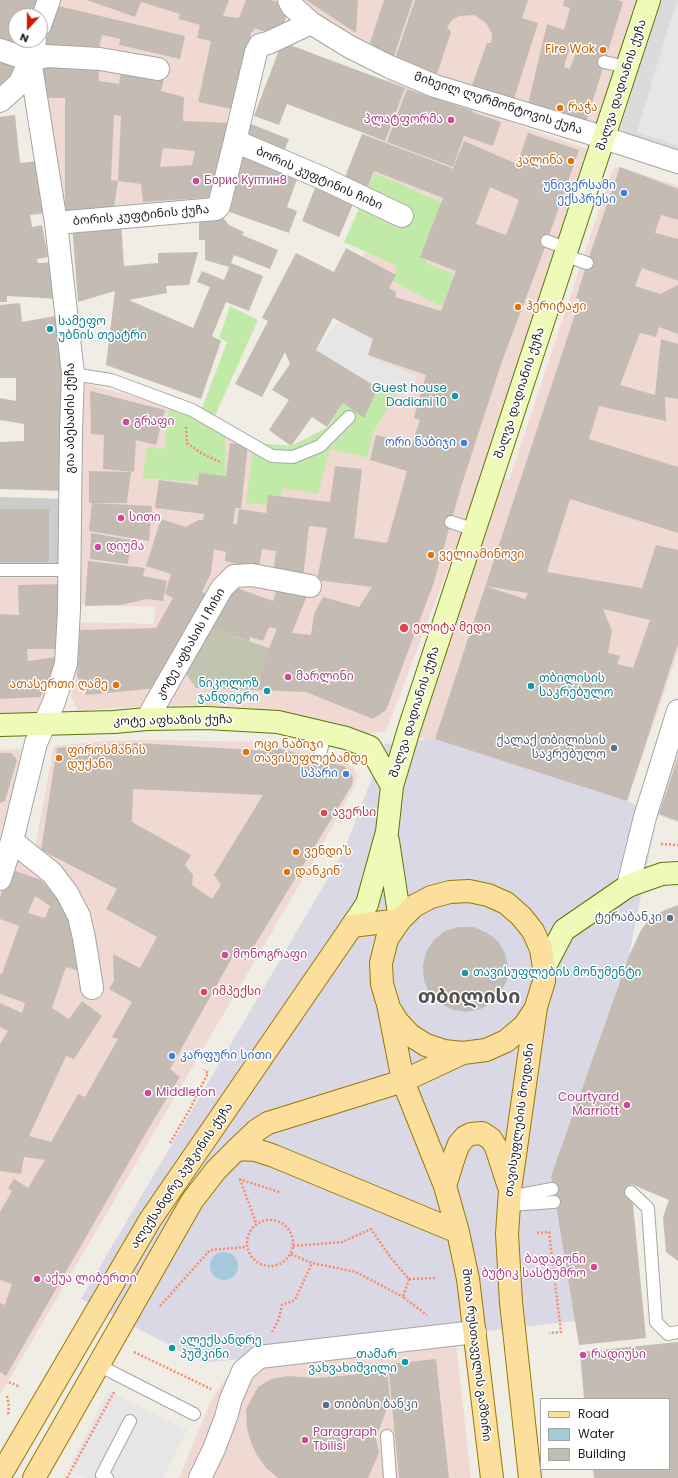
<!DOCTYPE html>
<html>
<head>
<meta charset="utf-8">
<style>
  body { margin:0 }
  #map { position:relative; width:678px; height:1478px; overflow:hidden; background:#efede4; font-family:Poppins,sans-serif }
  canvas { display:block }
  .legend { position:absolute; left:540px; top:1398px; width:130px; height:72px; box-sizing:border-box; background:#fff; border:1px solid #a5a5a5; margin:0; padding:5px 7px; list-style:none; font-size:12px; color:#1e1e1e }
  .legend li { display:flex; align-items:center; gap:8px; height:20px }
  .legend b { width:20px; border:1px solid #a5a5a5 }
  .north { position:absolute; left:8px; top:8px; width:40px; height:40px; box-sizing:border-box; background:#fff; border:1px solid #a5a5a5; border-radius:50%; rotate:201deg; font-size:11px; font-weight:700; line-height:16px; text-align:center; color:#1e1e1e }
  .north::after { content:''; display:block; margin:auto; width:14px; height:18px; background:#cc1900; clip-path:polygon(50% 0,100% 100%,50% 72%,0 100%) }
</style>
</head>
<body>
<div id="map">
<canvas width="678" height="1478"></canvas>
<ul class="legend">
<li><b style="height:5px;background:#fcdf9c"></b>Road</li>
<li><b style="height:11px;background:#a4c9dd"></b>Water</li>
<li><b style="height:11px;background:#c4bcb3"></b>Building</li>
</ul>
<div class="north">N</div>
</div>
<script>
const c = document.querySelector('canvas').getContext('2d');
c.lineJoin = 'round';
function fill(path, color) { c.fillStyle = color; c.fill(path, 'evenodd'); }
const poly = rows => new Path2D(rows.map(r => 'M' + r).join(''));
function trace(path, color, width, dash) { c.strokeStyle = color; c.lineWidth = width; c.lineCap = dash ? 'butt' : 'round'; c.setLineDash(dash || []); c.stroke(path); }
function write(font, color, halo, rows, align = 'center') {
  c.font = font + ' Poppins,"Noto Sans Georgian",sans-serif'; c.lineWidth = 3; c.setLineDash([]); c.textBaseline = 'middle'; c.strokeStyle = halo; c.fillStyle = color; for (const [text, x, y, turn = 0] of rows) {
    c.save(); c.translate(x, y); c.rotate((+turn || 0) * Math.PI / 180); c.textAlign = isNaN(turn) ? turn : align; if (halo) c.strokeText(text, 0, 0); c.fillText(text, 0, 0); c.restore();
  }
}
fill(poly([
  [659,0,678,0,678,155,618,136],
  [678,751,678,822,657,815]
]), '#dcdbdb');
fill(poly([
  [53,0,282,0,287,10,284,35,256,47,216,200,61,217,36,61],
  [295,0,638,0,601,130,386,60],
  [388,76,529,129,587,149,484,474,386,731,357,736,294,717,250,708,184,705,127,707,78,711,71,697,73,622,153,624,156,607,74,604,80,382,169,406,164,449,142,477,225,433,253,451,283,488,330,449,367,458,373,433,397,393,408,397,416,376,370,357,340,318,365,252,398,266,392,281,442,307,455,274,426,263,448,205,375,173,366,196,347,187],
  [620,167,678,186,678,652,627,801,407,734,493,474,509,480,613,168],
  [0,576,64,576,64,650,38,713,0,714],
  [145,740,272,742,338,758,354,768,357,777,354,787,315,858,0,1395,0,891,9,863,35,848,54,746,104,741],
  [27,749,0,862,0,750],
  [455,1334,471,1478,179,1478,211,1401,226,1378,240,1369]
]), '#f0d8d3');
fill(poly([
  [0,497,66,499,64,576,0,576]
]), '#ccc');
fill(poly([
  [209,628,269,648,264,660,257,690,196,688,183,669]
]), '#c1c4af');
fill(poly([
  [375,173,448,205,426,263,455,274,442,307,392,281,397,266,344,242],
  [230,306,258,320,214,418,201,411,227,342,219,338],
  [378,388,397,393,373,433,367,458,330,449,318,494,283,488,279,506,246,503,253,451,237,441,291,446,328,427,343,403,364,417],
  [169,406,211,424,225,433,225,484,142,478,147,447,164,449]
]), '#c1eaa9');
fill(poly([
  [678,2,678,146,637,132,668,29],
  [340,318,379,341,370,357,417,376,408,397,378,388,316,350],
  [108,1390,187,1430,163,1478,86,1478,68,1469]
]), '#e6e6e6');
fill(poly([
  [435,739,627,801,657,815,629,956,551,1176,553,1193,576,1321,204,1363,81,1299,344,851,385,744]
]), '#dad8e5');
fill(poly([
  [459,927,474,927,487,933,498,941,505,953,508,966,507,980,501,992,492,1002,481,1009,467,1012,454,1010,441,1004,430,994,424,981,423,966,426,952,434,940,445,931],
  [462,955,471,956,478,962,480,967,478,977,471,983,466,984,457,982,451,974,451,965,457,957],
  '210 1266a14 14 0 1 1 28 0a14 14 0 1 1-28 0Z'
]), '#a4c9dd');
fill(poly([
  [0,0,40,0,33,16,16,16,16,40,23,40,21,44,0,38],
  [87,0,229,0,223,16,239,18,246,0,271,0,281,3,286,17,279,36,254,28,253,32,251,32,249,54,237,110,198,102,211,41,197,38,200,25,179,19,180,14,141,2,135,17],
  [306,0,358,0,356,33],
  [384,0,413,0,393,59,370,43],
  [415,0,528,0,522,18,538,23,514,99,472,85,487,43,491,43,492,38,492,34,486,23,474,15,460,16,453,19,447,27,451,32,437,74,395,59],
  [564,0,618,0,623,2,587,120,528,104,547,24,564,30,570,8,563,6],
  [570,47,577,49,570,69,564,67],
  [54,5,185,36,180,59,119,45,120,39,102,35,97,56,44,50],
  [282,42,405,88,385,141,287,104,279,125,254,116],
  [0,54,14,59,15,79,0,91],
  [37,62,98,62,99,81,119,84,122,66,165,74,161,91,184,97,183,121,233,123,217,197,143,202,141,184,118,181,121,116,114,115,111,180,118,181,114,207,65,211,65,98,41,98],
  [163,148,195,151,192,165,160,167],
  [407,89,473,111,472,112,501,122,493,146,464,136,453,167,387,142],
  [15,115,20,163,40,161,46,213,30,215,32,227,42,225,48,257,37,259,38,263,57,262,59,299,7,296,7,302,0,302,0,117],
  [251,124,289,139,282,157,244,141],
  [528,133,579,150,544,250,501,364,461,487,433,585,386,710,373,719,306,692,257,690,264,660,277,629,269,627,263,641,250,637,249,641,209,628,219,607,224,609,234,587,273,601,278,585,308,593,292,633,311,635,314,614,323,597,359,607,372,587,317,580,327,528,309,526,303,579,273,575,276,551,262,549,258,573,247,566,225,561,226,552,214,549,211,573,202,592,210,596,158,688,86,695,77,676,80,630,156,628,173,598,165,594,171,574,146,566,161,519,186,527,198,520,203,520,204,514,155,508,159,480,198,485,199,473,226,476,230,443,248,445,241,508,235,508,233,524,237,524,239,509,266,513,268,495,330,502,335,466,362,469,354,538,387,543,407,471,370,460,376,435,412,444,420,420,414,418,426,375,368,355,373,339,333,318,316,350,378,388,364,418,343,403,327,427,312,417,291,446,269,430,289,400,272,390,290,364,285,352,262,397,235,384,268,321,262,318,296,253,334,272,346,248,396,275,389,288,396,292,395,297,441,311,456,271,420,257,443,198,374,171,365,194,342,184,362,134,452,168,452,171,464,141,517,164],
  [490,187,519,200,506,235,476,224],
  [245,151,300,171,287,207,297,211,289,233,224,210],
  [620,167,678,189,678,220,661,215,655,233,678,239,678,281,642,268,635,286,660,294,678,285,678,334,659,327,656,337,640,333,620,385,655,395,661,339,678,344,678,399,665,397,666,421,599,406,589,439,678,467,678,533,570,499,547,572,642,588,656,545,678,550,678,644,627,801,435,739,580,299,576,298,587,263],
  [485,586,528,593,525,599],
  [603,609,650,620,633,668,617,664,620,656,608,653,612,631],
  [315,188,353,204,339,237,302,221],
  [221,215,229,225,244,232,242,235,278,250,270,269,234,255,231,263,263,276,249,311,226,302,212,336,221,341,201,399,106,365,115,291,78,302,72,224,121,222,124,266,158,263,158,253,198,252,189,285,166,286,167,293,129,300,193,328,210,287,197,282,202,271,224,280,229,267,205,260,205,240,199,240,199,217],
  [20,303,22,322,61,315,64,347,64,491,0,489,0,442,24,441,24,424,0,420,0,398,16,401,16,378,0,378,0,305],
  [90,391,165,410,156,445,136,440,134,472,103,469,104,435,91,434],
  [89,471,131,472,127,503,93,503,152,506,149,541,89,531,92,503,89,503],
  [0,509,49,509,49,562,0,562],
  [91,533,131,540,128,564,90,559],
  [88,561,145,568,143,576,167,581,163,601,146,599,121,605,85,606],
  [62,584,59,649,27,649,28,661,57,657,56,670,40,697,0,699,0,614,19,615,18,585],
  [137,743,269,751,271,746,344,766,351,773,353,778,352,785,245,961,234,954,170,1069,180,1077,147,1131,6,1376,0,1372,0,1303,5,1305,12,1284,0,1280,0,1212,12,1191,8,1188,14,1179,28,1188,45,1160,24,1157,21,1174,0,1171,0,1044,8,1031,0,1027,0,1003,22,1013,25,1003,0,994,0,973,2,974,19,926,0,919,0,897,10,869,41,880,74,917,79,971,66,967,52,1008,69,1019,82,1001,102,1016,74,1059,66,1056,29,1136,51,1142,78,1094,85,1097,118,1039,112,1037,132,1002,109,989,114,981,113,954,140,968,157,937,106,909,117,889,41,850,57,748],
  [133,789,263,795,214,875,221,885,212,899,192,885,193,875,185,865,191,855,132,822],
  [35,896,50,906,45,918,28,913],
  [0,753,11,753,17,760,5,801,0,803],
  [678,757,678,821,659,814],
  [678,905,678,1261,666,1252,663,1217,669,1200,631,1184,646,1338,579,1345,551,1176,629,956,641,930,651,917,665,910],
  '423 969a42 42 0 1 1 84 0a42 42 0 1 1-84 0Z',
  [678,1342,678,1478,594,1478,593,1469,669,1469,669,1399,584,1399,580,1352],
  [436,1359,449,1478,399,1478,388,1364],
  [387,1368,390,1400,376,1438,379,1453,368,1478,278,1478,266,1468,257,1455,251,1443,247,1428,246,1409,258,1387,271,1379,288,1376,317,1378,352,1375]
]), '#c4bcb3');
const lane = poly([
  [604,62,627,67],
  [547,241,568,249],
  [566,256,587,263],
  [73,374,111,380,192,410,272,456,293,457,320,446,349,417],
  [451,522,475,530],
  [0,570,69,570],
  [319,759,325,733],
  [631,1192,648,1208,656,1322,668,1334,678,1332],
  [509,1197,552,1189],
  [508,1205,554,1202],
  [98,1365,194,1414],
  [387,1436,390,1478],
  [107,1478,102,1475,130,1421]
]);
const street = poly([
  [289,0,292,6,311,23,350,47,390,67,435,86,586,132,678,162],
  [40,25,49,0],
  [0,50,30,60,47,56,100,59,158,69],
  [0,101,20,83,30,60],
  [235,141,320,177,402,216],
  [56,223,216,209,219,206,235,141,256,52,260,45,268,43,311,23],
  [147,719,222,588,234,576,252,575,310,586],
  [12,841,52,873,67,893,79,916,84,938,92,988],
  [0,879,12,841,36,743,54,702,66,664,69,610,71,430,73,374,56,223,30,60,35,40],
  [628,886,645,817,678,711],
  [200,1478,214,1449,226,1417,231,1399,243,1371,259,1357,475,1332]
]);
const secondary = poly([
  [0,725,114,722,147,719,207,718,278,722,346,738,370,747,392,786],
  [388,841,400,920],
  [352,926,367,904,387,832,392,786,409,729,649,0],
  [544,968,564,930,628,886,662,874,678,873]
]);
const primary = poly([
  [391,1011,397,1021,410,1035,426,1045,444,1051,463,1053,486,1050,506,1041,524,1026,536,1008],
  [237,1149,256,1150,274,1156,458,1232],
  [445,1186,455,1154,459,1144,465,1137,471,1134,482,1133,491,1139,496,1147,508,1184],
  [0,1476,150,1220,352,926,400,920],
  [34,1478,192,1201,216,1170,237,1149,257,1130,268,1123,403,1081,463,1053],
  [492,1478,468,1279,458,1232,445,1186,403,1081,388,1004,382,984,381,963,387,939,400,920,414,906,431,897,450,892,469,891,488,895,506,903,521,916,533,931,541,949,544,968,544,981,536,1007,510,1190,507,1234,511,1302,530,1478]
]);
trace(lane, '#a5a5a5', 14);
trace(street, '#a5a5a5', 24);
trace(secondary, '#5b7604', 24);
trace(primary, '#987900', 24);
trace(poly([
  [186,427,187,443,201,453,222,463],
  [661,844,678,845],
  [170,1143,190,1109,208,1073,204,1070],
  [239,1179,279,1192],
  [240,1179,256,1223],
  '247 1243a23 23 0 1 1 46 0a23 23 0 1 1-46 0Z',
  [537,1233,549,1232,561,1332,549,1333],
  [293,1246,342,1242,371,1229,391,1258,409,1279],
  [291,1254,312,1263,356,1272,403,1297],
  [409,1279,403,1297,427,1315],
  [409,1279,435,1278],
  [160,1306,210,1250,246,1247],
  [272,1332,279,1319,282,1305,295,1300,312,1263],
  [134,1352,211,1389],
  [9,1382,20,1387],
  [7,1396,9,1406,8,1416],
  [67,1478,114,1392]
]), '#fa8b6a', 2.5, [2, 2]);
trace(lane, '#fff', 12);
trace(street, '#fff', 22);
trace(secondary, '#eefab7', 22);
trace(primary, '#fcdf9c', 22);
for (const [x, y, r, color] of [
  [603,50,4,"#e8710a"],
  [560,108,4,"#e8710a"],
  [451,120,4,"#d1479c"],
  [571,161,4,"#e8710a"],
  [196,181,4,"#d1479c"],
  [624,193,4,"#3f7fe0"],
  [518,307,4,"#e8710a"],
  [50,329,4,"#0f9aa8"],
  [455,396,4,"#0f9aa8"],
  [126,422,4,"#d1479c"],
  [464,443,4,"#3f7fe0"],
  [121,518,4,"#d1479c"],
  [98,547,4,"#d1479c"],
  [431,555,4,"#e8710a"],
  [404,628,5,"#e0444e"],
  [288,677,4,"#d1479c"],
  [116,685,4,"#e8710a"],
  [531,686,4,"#0f9aa8"],
  [267,691,4,"#0f9aa8"],
  [614,748,4,"#5c6f8a"],
  [246,752,4,"#e8710a"],
  [59,758,4,"#e8710a"],
  [346,774,4,"#3f7fe0"],
  [324,813,4,"#e0444e"],
  [296,852,4,"#e8710a"],
  [287,872,4,"#e8710a"],
  [670,918,4,"#5c6f8a"],
  [225,955,4,"#d1479c"],
  [465,973,4,"#0f9aa8"],
  [204,992,4,"#e0444e"],
  [172,1056,4,"#3f7fe0"],
  [148,1093,4,"#d1479c"],
  [627,1105,4,"#d1479c"],
  [594,1267,4,"#d1479c"],
  [37,1279,4,"#d1479c"],
  [172,1348,4,"#0f9aa8"],
  [583,1355,4,"#d1479c"],
  [405,1362,4,"#0f9aa8"],
  [326,1405,4,"#5c6f8a"],
  [305,1440,4,"#d1479c"]
]) { const dot = new Path2D(); dot.arc(x, y, r, 0, 2 * Math.PI); c.fillStyle = color; c.fill(dot); trace(dot, '#fff', 1.5); }
write('12px', '#c56008', '#fff', [
  ["Fire Wok",595,50,"right"],
  ["რაჭა",568,108],
  ["კალინა",563,161,"right"],
  ["ჰერიტაჟი",526,307],
  ["ველიამინოვი",439,555],
  ["ათასერთი ღამე",108,685,"right"],
  ["ოცი ნაბიჯი",254,745],
  ["თავისუფლებამდე",254,759],
  ["ფიროსმანის",67,751],
  ["დუქანი",67,765],
  ["ვენდი'ს",304,852],
  ["დანკინ'",295,872]
], 'left');
write('12px', '#1e1e1e', '#fff', [
  ["შალვა დადიანის ქუჩა",622,85,-72],
  ["მიხეილ ლერმონტოვის ქუჩა",498,104,18],
  ["ბორის კუფტინის ჩიხი",319,179,24],
  ["ბორის კუფტინის ქუჩა",141,216,-5],
  ["შალვა დადიანის ქუჩა",520,393,-72],
  ["გია აბესაძის ქუჩა",71,418,-90],
  ["კოტე აფხასის I ჩიხი",191,644,-60],
  ["შალვა დადიანის ქუჩა",415,712,-72],
  ["კოტე აფხაზის ქუჩა",173,721,-1],
  ["თავისუფლების მოედანი",520,1120,-82],
  ["ალექსანდრე პუშკინის ქუჩა",182,1176,-56],
  ["შოთა რუსთაველის გამზირი",476,1355,83]
]);
write('12px', '#b23c85', '#fff', [
  ["პლატფორმა",443,120,"right"],
  ["Борис Куптин8",204,181],
  ["გრაფი",134,422],
  ["სითი",129,518],
  ["დიუმა",106,547],
  ["მარლინი",296,677],
  ["მონოგრაფი",233,955],
  ["Middleton",156,1093],
  ["Courtyard",619,1098,"right"],
  ["Marriott",619,1112,"right"],
  ["ბადაგონი",586,1260,"right"],
  ["ბუტიკ სასტუმრო",586,1274,"right"],
  ["აქუა ლიბერთი",45,1279],
  ["რადიუსი",591,1355],
  ["Paragraph",313,1433],
  ["Tbilisi",313,1447]
], 'left');
write('12px', '#366cbe', '#fff', [
  ["უნივერსამი",616,186],
  ["ექსპრესი",616,200],
  ["ორი ნაბიჯი",456,443],
  ["სპარი",338,774],
  ["კარფური სითი",180,1056,"left"]
], 'right');
write('12px', '#0d838f', '#fff', [
  ["სამეფო",58,322],
  ["უბნის თეატრი",58,336],
  ["Guest house",447,389,"right"],
  ["Dadiani 10",447,403,"right"],
  ["თბილისის",539,679],
  ["საკრებულო",539,693],
  ["ნიკოლოზ",259,684,"right"],
  ["ჯანდიერი",259,698,"right"],
  ["თავისუფლების მონუმენტი",473,973],
  ["ალექსანდრე",180,1341],
  ["პუშკინი",180,1355],
  ["თამარ",397,1355,"right"],
  ["ვახვახიშვილი",397,1369,"right"]
], 'left');
write('12px', '#be3a42', '#fff', [
  ["ელიტა მედი",413,628],
  ["ავერსი",332,813],
  ["იმპექსი",212,992]
], 'left');
write('12px', '#4e5e75', '#fff', [
  ["ქალაქ თბილისის",606,741],
  ["საკრებულო",606,755],
  ["ტერაბანკი",662,918],
  ["თიბისი ბანკი",334,1405,"left"]
], 'right');
write('bold 20px', '#515151', '#fff', [
  ["თბილისი",469,998]
]);
</script>
</body>
</html>
